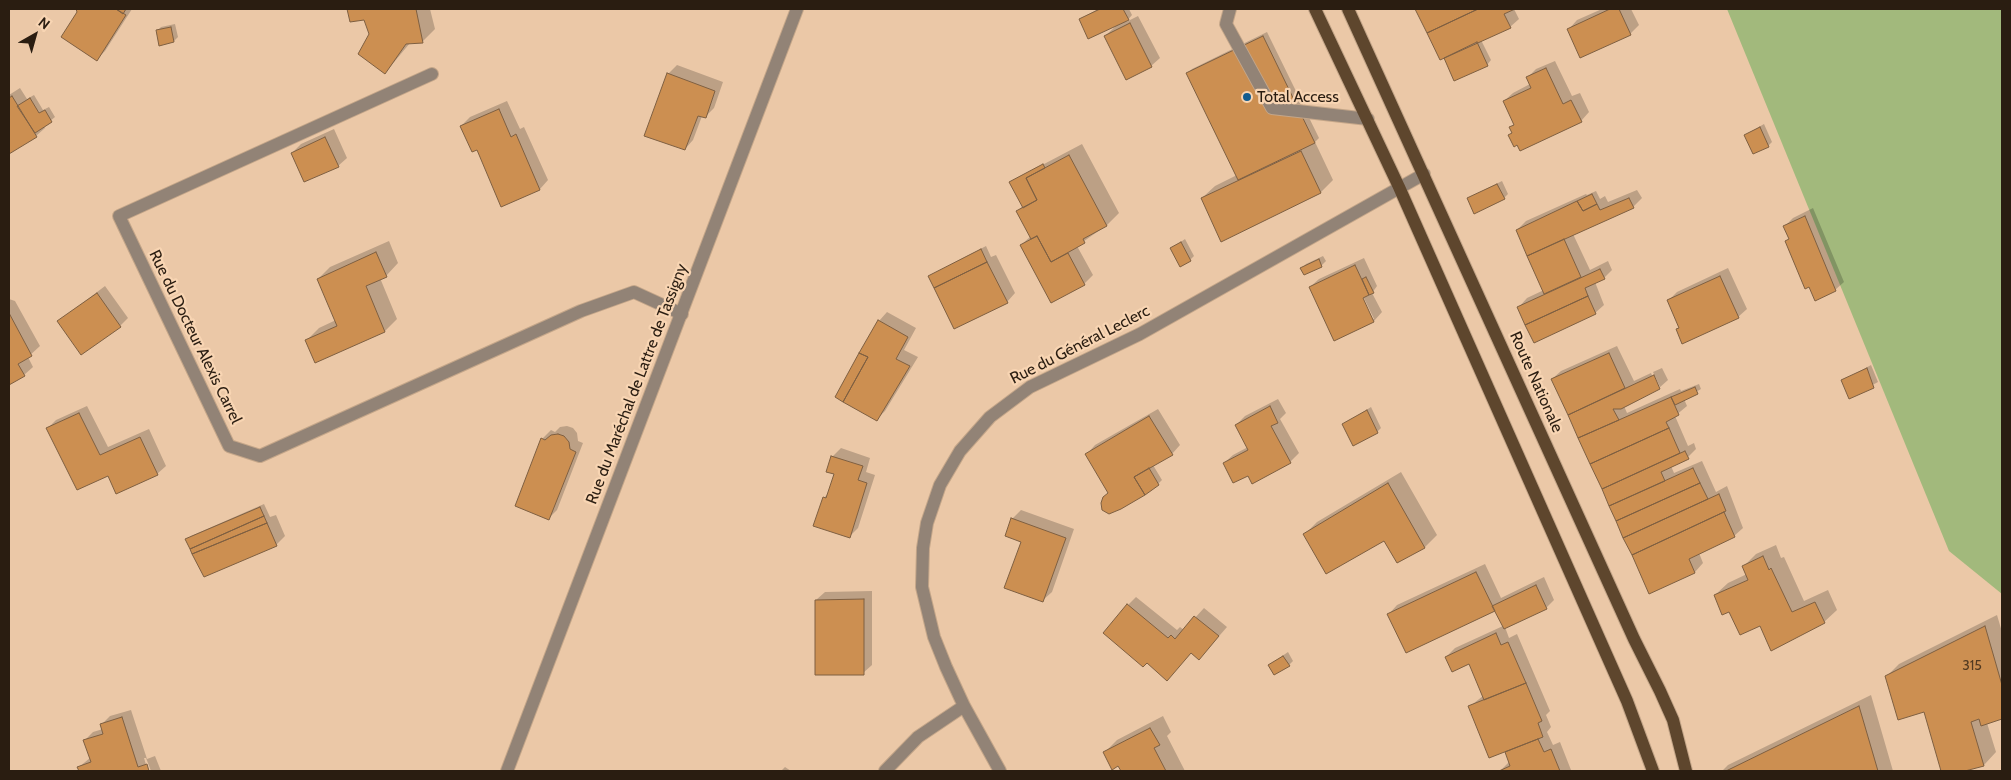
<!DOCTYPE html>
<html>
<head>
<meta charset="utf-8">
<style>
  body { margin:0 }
  #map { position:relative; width:2011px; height:780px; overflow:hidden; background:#ebc8a7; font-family:Cabin,sans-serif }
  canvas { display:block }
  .frame { position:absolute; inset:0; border:10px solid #2a1d11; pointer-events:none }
  .north { position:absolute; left:10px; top:10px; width:50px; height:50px; -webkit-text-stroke:4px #f8d5b3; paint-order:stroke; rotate:38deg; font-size:14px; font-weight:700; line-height:20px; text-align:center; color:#2a1d11 }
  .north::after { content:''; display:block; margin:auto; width:18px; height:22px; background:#2a1d11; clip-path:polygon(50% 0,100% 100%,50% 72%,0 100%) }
</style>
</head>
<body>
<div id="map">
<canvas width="2011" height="780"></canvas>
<div class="frame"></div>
<div class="north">N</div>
</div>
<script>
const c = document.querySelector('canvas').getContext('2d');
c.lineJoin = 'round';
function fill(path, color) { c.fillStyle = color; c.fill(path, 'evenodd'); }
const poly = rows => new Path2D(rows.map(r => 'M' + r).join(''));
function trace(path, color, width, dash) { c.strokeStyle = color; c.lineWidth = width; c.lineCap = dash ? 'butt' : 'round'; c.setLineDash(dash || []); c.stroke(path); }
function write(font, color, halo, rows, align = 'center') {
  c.font = font + ' Cabin,sans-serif'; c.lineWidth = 4.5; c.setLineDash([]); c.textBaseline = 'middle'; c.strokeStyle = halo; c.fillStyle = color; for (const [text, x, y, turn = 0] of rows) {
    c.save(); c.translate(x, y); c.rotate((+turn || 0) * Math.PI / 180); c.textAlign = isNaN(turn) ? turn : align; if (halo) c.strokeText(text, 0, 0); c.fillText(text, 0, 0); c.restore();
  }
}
fill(poly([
  [1727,9,2002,9,2002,594,1949,551]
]), '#a2b97c');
fill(poly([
  [79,9,132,9,105,51,97,59,62,37],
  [348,9,430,9,435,29,423,41,410,43,385,73,365,19,351,21],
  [1098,9,1129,9,1132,15,1126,22,1138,16,1160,58,1151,66,1105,36,1117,25,1080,19],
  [1417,9,1514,9,1519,19,1510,27,1481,40,1491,60,1487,65,1449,54,1441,58],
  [1602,9,1631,9,1639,25,1630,34,1569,29,1577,20],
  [175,24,178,37,174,41,157,31,161,27],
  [1267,32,1319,138,1315,142,1333,180,1321,192,1202,198,1215,186,1237,175,1188,73,1192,69],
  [1555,61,1572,96,1580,93,1589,112,1581,121,1510,135,1513,132,1511,128,1515,124,1504,101,1513,93,1530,84,1527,78,1536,69],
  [677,65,723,82,714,108,705,117,702,116,693,140,685,149,668,74],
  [20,88,27,99,34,95,43,110,49,107,55,117,44,126,45,128,36,136,9,153,9,95],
  [507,101,520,129,524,127,548,180,540,189,502,205,477,149,461,126,470,117],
  [1764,124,1772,142,1768,146,1745,135],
  [334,129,347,158,338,166,292,153,301,144],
  [1082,144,1119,213,1107,225,1077,246,1093,275,1084,284,1051,301,1021,245,1031,236,1017,211,1023,206,1010,182],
  [1502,181,1508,194,1504,198,1468,198],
  [1637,190,1642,198,1633,207,1573,234,1590,270,1608,261,1612,270,1604,278,1595,282,1604,305,1595,313,1519,307,1527,298,1544,290,1517,230,1526,221,1586,194,1587,195,1596,191,1600,199,1605,196,1608,202],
  [1813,208,1844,282,1835,290,1790,238,1785,226,1793,218],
  [1185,239,1194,256,1190,260,1172,248],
  [389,241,398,263,386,276,380,278,397,319,385,331,316,361,306,341,319,328,336,320,318,279,330,267],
  [986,246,991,257,996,255,1015,293,1007,302,929,276],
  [1323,256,1326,261,1322,265,1304,274,1302,268,1306,264],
  [1364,258,1377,286,1372,293,1382,312,1374,321,1335,339,1310,287,1319,279],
  [1361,292,1374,319,1372,319,1359,293],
  [1728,268,1747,309,1738,317,1677,330,1680,326,1669,300,1677,292],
  [105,286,128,318,120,326,59,321],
  [9,299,15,301,40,346,28,357,33,367,24,375,9,384],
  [887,312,916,328,904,350,918,357,885,411,877,419,879,321],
  [1617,346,1634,381,1651,373,1657,387,1660,387,1653,372,1662,368,1668,380,1659,388,1624,406,1627,413,1680,389,1681,391,1699,384,1701,389,1684,399,1687,406,1675,416,1688,446,1694,443,1696,449,1688,457,1671,466,1674,473,1702,461,1716,492,1727,486,1743,528,1734,536,1699,553,1703,563,1695,572,1649,592,1552,379,1561,371],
  [1871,365,1878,382,1850,397,1842,381],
  [1278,399,1286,413,1280,419,1299,453,1290,462,1252,482,1249,474,1224,463,1233,455,1248,447,1236,425,1245,416],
  [87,406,108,447,149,429,166,466,157,474,109,475,48,428,56,420],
  [1371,407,1381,428,1377,432,1344,424],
  [1158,409,1180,445,1172,454,1153,465,1162,480,1158,484,1109,492,1087,454,1095,445],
  [567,426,573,428,577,433,578,441,583,443,557,510,549,518,516,505,542,439,551,430,555,432,560,427],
  [841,448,870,458,866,472,875,475,858,528,850,536,824,498,829,492,835,473,832,457],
  [1401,472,1437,535,1425,547,1398,562,1385,539,1304,535,1317,522],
  [264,504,270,517,276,515,285,536,276,545,187,540,191,536],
  [1021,510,1074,529,1052,592,1043,600,1012,519],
  [1776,545,1781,558,1784,557,1804,601,1828,590,1837,610,1824,622,1761,624,1730,610,1715,595,1728,583,1747,574,1743,567,1756,554],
  [1485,564,1501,598,1544,577,1554,600,1546,608,1505,627,1509,638,1517,634,1550,711,1546,715,1551,727,1547,732,1553,745,1560,742,1571,770,1570,771,1500,771,1510,761,1505,750,1469,707,1483,696,1470,663,1446,657,1455,648,1503,626,1496,609,1389,614,1397,605],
  [872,591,872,665,863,673,816,600,825,592],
  [1136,597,1177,630,1180,627,1184,630,1204,608,1227,627,1199,659,1192,652,1167,679,1128,605],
  [1997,615,2002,632,2002,718,1987,723,1996,752,1984,765,1961,771,1942,771,1925,710,1887,676,1899,664],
  [1288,652,1293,661,1289,665,1269,665],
  [1871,695,1893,771,1722,771,1728,765],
  [131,710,147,759,155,756,161,771,151,771,146,758,144,758,148,771,80,771,79,767,90,758,85,740,93,732,103,729,101,725,110,716],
  [1163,716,1171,732,1167,736,1185,771,1122,771,1119,765,1104,753,1117,740],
  [785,767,791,771,781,771]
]), '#0003');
const building = poly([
  [76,9,116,9,126,15,97,61,61,37,77,12,76,9],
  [116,9,126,9,123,14,116,9],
  [347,9,416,9,423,43,406,44,385,74,358,54,369,34,364,20,350,22,347,9],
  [1100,9,1123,9,1129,20,1088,39,1079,19,1100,9],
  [1415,9,1478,9,1427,33,1415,9],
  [1478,9,1515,9,1504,14,1511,28,1440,60,1427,33,1478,9],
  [1610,9,1619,9,1631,35,1580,58,1567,29,1610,9],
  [1130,23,1152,67,1126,80,1104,36,1130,23],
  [171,27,174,42,159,46,156,30,171,27],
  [1263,36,1315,143,1238,180,1186,73,1263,36],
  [1477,42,1488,66,1454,81,1444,58,1477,42],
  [1546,68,1563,104,1571,100,1582,122,1520,151,1517,145,1514,147,1508,135,1512,133,1509,127,1514,125,1503,101,1531,88,1526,77,1546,68],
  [667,73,715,91,706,118,698,116,685,150,644,136,667,73],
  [12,96,37,137,9,154,9,98,12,96],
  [30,98,39,113,45,110,52,122,35,133,17,106,30,98],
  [499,109,511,137,516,134,540,190,501,207,477,150,472,152,460,126,499,109],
  [1760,127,1769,147,1753,154,1744,135,1760,127],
  [325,137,339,167,304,182,291,153,325,137],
  [1301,151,1321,193,1221,242,1201,198,1301,151],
  [1069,155,1107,226,1083,239,1085,243,1051,262,1037,236,1031,239,1016,211,1037,200,1026,178,1069,155],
  [1043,164,1045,168,1026,178,1037,200,1023,208,1009,182,1043,164],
  [1497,184,1505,199,1474,214,1467,198,1497,184],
  [1592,194,1597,204,1583,211,1577,201,1592,194],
  [1629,198,1634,208,1527,256,1516,230,1577,201,1583,211,1597,204,1600,210,1629,198],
  [1805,216,1836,291,1815,301,1809,287,1805,289,1785,241,1789,239,1783,226,1805,216],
  [1037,236,1051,262,1068,253,1085,285,1051,303,1020,245,1037,236],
  [1564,239,1581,277,1544,294,1527,256,1564,239],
  [1181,242,1191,261,1180,267,1170,248,1181,242],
  [981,249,987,262,934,288,928,276,981,249],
  [376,252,387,277,366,286,385,332,315,363,305,340,337,326,317,279,376,252],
  [1319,259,1322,267,1304,275,1300,268,1319,259],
  [987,262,1008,303,954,329,934,288,987,262],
  [1355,265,1369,295,1363,298,1374,322,1334,341,1309,287,1355,265],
  [1600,269,1605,279,1585,288,1588,296,1525,325,1517,307,1600,269],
  [1720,276,1739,318,1682,344,1676,329,1679,328,1667,300,1720,276],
  [1366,277,1374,293,1369,295,1362,279,1366,277],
  [97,293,121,327,81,355,57,321,97,293],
  [1588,296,1596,314,1534,343,1525,325,1588,296],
  [9,313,32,356,18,364,25,376,9,385,9,313],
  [878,320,908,337,896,359,910,366,877,421,843,402,868,357,859,353,878,320],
  [859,353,868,357,843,402,835,397,859,353],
  [1609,353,1625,388,1568,415,1551,379,1609,353],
  [1867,368,1874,388,1849,399,1841,380,1867,368],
  [1654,375,1660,389,1621,409,1613,409,1619,420,1578,438,1568,415,1654,375],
  [1695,387,1698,394,1675,405,1671,397,1695,387],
  [1671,397,1679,415,1666,422,1669,428,1590,464,1578,438,1671,397],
  [1270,406,1278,423,1271,426,1291,463,1252,484,1248,476,1233,483,1223,463,1248,450,1235,425,1270,406],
  [1367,410,1378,433,1353,446,1342,424,1367,410],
  [79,413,100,455,140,437,158,475,116,494,108,476,77,490,46,428,79,413],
  [1149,416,1173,455,1134,477,1145,495,1121,509,1109,514,1102,510,1101,503,1103,497,1108,493,1085,454,1149,416],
  [1669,428,1680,453,1602,489,1590,464,1669,428],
  [558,434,564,436,569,442,570,449,576,452,549,520,515,506,541,438,545,440,551,435,558,434],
  [1685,451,1689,459,1661,472,1665,481,1609,506,1602,489,1685,451],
  [831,456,863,466,858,480,867,483,850,538,813,526,823,497,826,498,834,474,826,472,831,456],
  [1149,468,1159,485,1145,495,1134,477,1149,468],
  [1693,468,1700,483,1616,521,1609,506,1693,468],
  [1388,483,1425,548,1397,563,1384,541,1326,574,1303,534,1388,483],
  [1700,483,1708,499,1623,538,1616,521,1700,483],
  [1719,494,1726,511,1632,555,1623,538,1719,494],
  [260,507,264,516,190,549,185,539,260,507],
  [1724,512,1735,537,1689,559,1695,573,1649,594,1632,555,1724,512],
  [264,516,267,523,192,554,190,549,264,516],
  [1011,518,1066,538,1043,602,1004,588,1021,542,1005,536,1011,518],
  [267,523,277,546,204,577,192,554,267,523],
  [1763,556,1769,570,1771,568,1792,612,1815,602,1825,623,1771,651,1760,626,1740,635,1729,612,1722,615,1714,595,1748,580,1742,566,1763,556],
  [1476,572,1495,611,1406,653,1387,614,1476,572],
  [1536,585,1547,609,1504,629,1492,606,1536,585],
  [864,599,864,675,815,675,815,600,864,599],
  [1127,604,1168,638,1171,635,1175,639,1194,616,1219,636,1199,660,1191,653,1167,681,1147,663,1143,667,1103,633,1127,604],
  [1985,626,2002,685,2002,719,1981,726,1979,719,1971,722,1984,766,1965,771,1941,771,1924,712,1898,720,1885,676,1985,626],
  [1496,633,1501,645,1508,642,1526,683,1484,700,1469,664,1452,672,1445,657,1496,633],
  [1283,656,1290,666,1274,675,1268,665,1283,656],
  [1526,683,1542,721,1538,723,1543,737,1489,758,1468,706,1526,683],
  [1859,706,1878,771,1726,771,1859,706],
  [122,717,138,767,147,764,149,771,79,771,77,767,91,762,83,740,103,734,100,724,122,717],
  [1150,728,1160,745,1154,748,1166,771,1121,771,1118,766,1112,770,1103,752,1150,728],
  [1538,739,1544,752,1551,749,1560,771,1499,771,1510,766,1505,752,1538,739]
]);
fill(building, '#cc8f51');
trace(building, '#7e5f41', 1);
const service = poly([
  [1230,9,1226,24,1272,108,1368,119],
  [432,74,119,216,229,446,260,456,581,311,634,292,682,314]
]);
const minor = poly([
  [507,771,797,9],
  [885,771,918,737,964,706],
  [1000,771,964,706,946,667,934,637,922,587,923,548,927,523,940,485,960,451,990,417,1030,387,1140,334,1424,174]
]);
const primary = poly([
  [1315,9,1399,187,1607,656,1627,701,1653,771],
  [1348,9,1634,639,1660,691,1673,720,1686,771]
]);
trace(service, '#c4a689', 14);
trace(minor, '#c4a689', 14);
trace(primary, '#c4a689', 14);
trace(service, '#928376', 12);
trace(minor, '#928376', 12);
trace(primary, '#5e462d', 12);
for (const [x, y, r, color] of [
  [1247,97,5,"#125c8f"]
]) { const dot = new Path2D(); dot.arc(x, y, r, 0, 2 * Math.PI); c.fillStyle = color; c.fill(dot); trace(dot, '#f8d5b3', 2); }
write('14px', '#523a21', null, [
  ["315",1972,666]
]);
write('16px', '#2a1d11', '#f8d5b3', [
  ["Total Access",1257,97]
], 'left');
write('16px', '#2a1d11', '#f8d5b3', [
  ["Rue du Docteur Alexis Carrel",195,337,64],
  ["Rue du Général Leclerc",1080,345,-27],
  ["Route Nationale",1536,382,66],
  ["Rue du Maréchal de Lattre de Tassigny",637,384,-69]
]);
</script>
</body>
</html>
